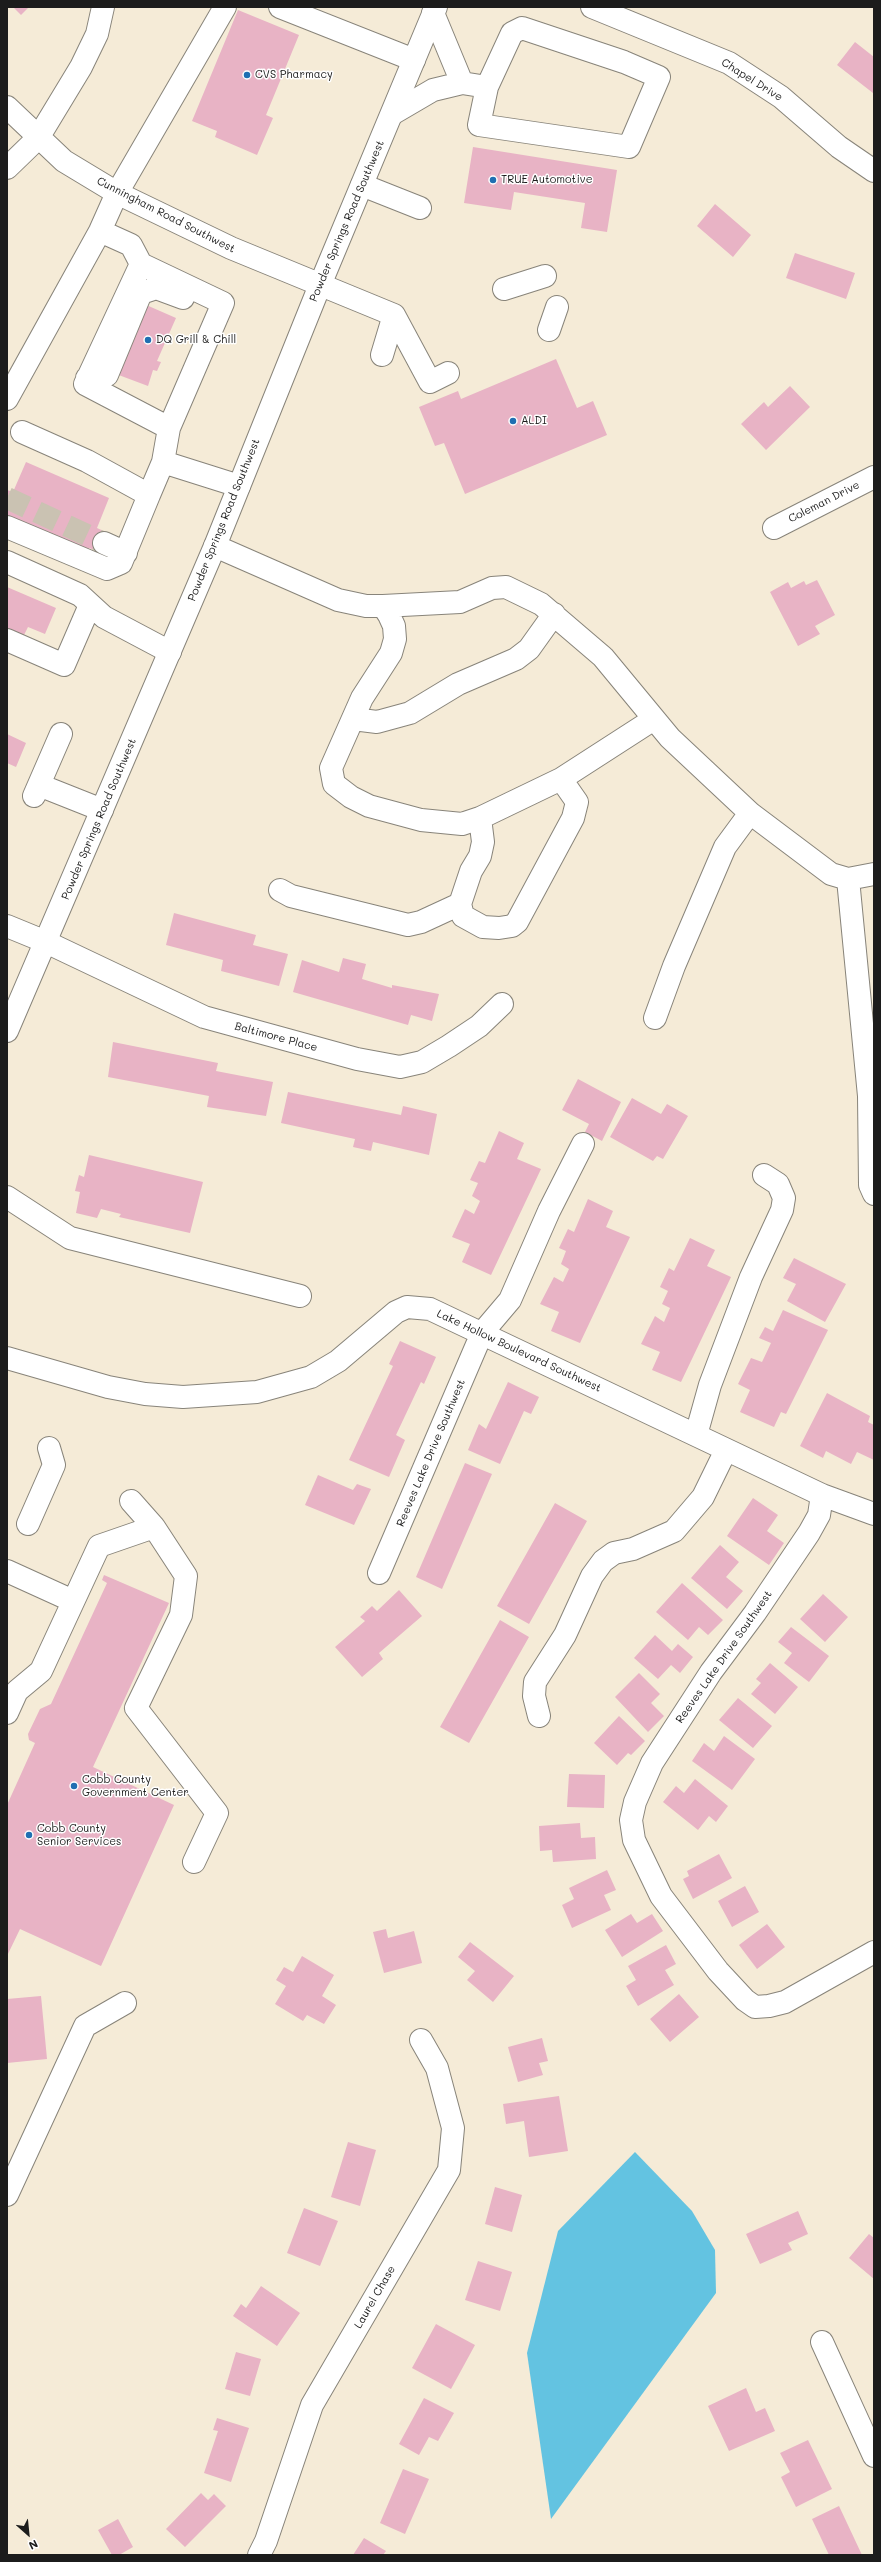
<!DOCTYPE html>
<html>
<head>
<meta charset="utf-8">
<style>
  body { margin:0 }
  #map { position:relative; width:881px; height:2562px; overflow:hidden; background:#f5ebd7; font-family:Mali,sans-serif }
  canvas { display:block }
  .frame { position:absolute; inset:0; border:8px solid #1c1c1c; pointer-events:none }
  .north { position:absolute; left:8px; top:2514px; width:40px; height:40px; -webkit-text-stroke:3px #fff; paint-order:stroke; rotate:153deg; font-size:11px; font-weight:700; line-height:16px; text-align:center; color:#1c1c1c }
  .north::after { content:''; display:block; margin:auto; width:14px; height:18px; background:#1c1c1c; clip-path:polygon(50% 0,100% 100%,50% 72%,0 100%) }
</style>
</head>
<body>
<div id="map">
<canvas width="881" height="2562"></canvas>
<div class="frame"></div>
<div class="north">N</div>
</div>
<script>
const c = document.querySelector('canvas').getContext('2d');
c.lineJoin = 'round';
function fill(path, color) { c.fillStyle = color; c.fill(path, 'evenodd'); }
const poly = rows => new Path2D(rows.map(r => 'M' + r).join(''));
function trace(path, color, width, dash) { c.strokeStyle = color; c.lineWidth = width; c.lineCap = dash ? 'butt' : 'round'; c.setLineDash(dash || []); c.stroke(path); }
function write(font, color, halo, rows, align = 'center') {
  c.font = font + ' Mali,sans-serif'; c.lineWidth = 3; c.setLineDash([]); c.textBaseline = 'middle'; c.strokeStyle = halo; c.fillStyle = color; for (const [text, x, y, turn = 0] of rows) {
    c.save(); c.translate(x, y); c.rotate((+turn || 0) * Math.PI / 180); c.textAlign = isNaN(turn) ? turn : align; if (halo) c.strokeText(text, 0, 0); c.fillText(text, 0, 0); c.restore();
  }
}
fill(poly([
  [635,2152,692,2211,715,2250,716,2293,551,2519,527,2353,558,2231]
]), '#63c3e1');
fill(poly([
  [13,7,29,7,21,15],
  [238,10,299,35,266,115,273,118,257,155,215,137,217,131,192,121],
  [855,42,874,57,873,93,837,65],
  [473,147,617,170,607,232,581,228,585,203,514,192,511,210,464,203],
  [715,204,751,235,733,257,697,226],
  [795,253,855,273,846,299,786,278],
  [144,304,176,318,157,361,161,362,157,371,153,370,148,386,116,374],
  [556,359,577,408,593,401,607,435,465,494,444,443,435,446,419,407,458,391,461,399],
  [790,386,810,407,766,450,741,424,764,402,768,407],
  [26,462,109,498,97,528,108,533,100,552,89,548,85,558,7,524,7,490,13,492],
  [817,580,835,615,815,626,820,634,798,646,770,592,788,582,791,588,804,581,806,585],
  [7,587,56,608,45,634,28,627,24,635,7,628],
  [7,734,26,743,16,767,7,763],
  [174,913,256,935,253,945,288,954,279,986,221,971,223,960,166,945],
  [343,958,366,964,362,979,392,988,392,985,439,994,432,1021,411,1015,408,1025,293,992,302,960,339,972],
  [113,1042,218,1063,216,1071,273,1082,266,1116,207,1107,209,1096,108,1077],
  [578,1079,621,1102,602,1141,585,1132,589,1124,562,1110],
  [288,1092,401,1115,403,1106,437,1114,429,1155,373,1142,371,1151,353,1147,355,1139,281,1123],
  [632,1098,661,1114,667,1104,688,1116,663,1159,657,1156,653,1161,610,1137],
  [499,1131,524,1143,517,1159,541,1169,491,1275,462,1262,470,1244,452,1237,465,1209,474,1214,480,1201,472,1196,478,1183,470,1180,479,1161,485,1163],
  [89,1155,203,1182,190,1233,119,1217,121,1214,101,1209,97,1218,76,1213,80,1192,75,1191,79,1175,84,1177],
  [588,1199,613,1211,606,1227,630,1237,580,1343,551,1331,559,1312,540,1304,554,1277,563,1282,569,1269,561,1264,566,1251,559,1248,568,1229,574,1232],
  [690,1238,715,1250,707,1266,731,1277,681,1382,652,1370,660,1352,641,1344,655,1316,664,1322,670,1308,662,1304,668,1291,660,1287,669,1268,674,1271],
  [794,1258,846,1284,825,1322,787,1301,796,1284,783,1278],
  [783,1310,828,1330,786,1414,781,1412,774,1427,740,1412,750,1390,738,1384,751,1358,762,1362,771,1343,759,1338,765,1327,773,1331],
  [400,1341,436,1357,424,1384,421,1382,396,1435,405,1440,389,1477,349,1460,393,1366,389,1364],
  [508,1382,539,1397,531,1414,524,1411,500,1464,468,1450,479,1424,486,1429],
  [827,1393,870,1416,868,1422,874,1425,874,1460,857,1452,851,1464,826,1451,823,1458,800,1446],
  [465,1463,492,1474,442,1589,416,1577],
  [318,1475,353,1490,357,1484,371,1489,354,1525,305,1505],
  [753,1498,778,1515,767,1531,784,1543,769,1565,727,1536],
  [555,1503,587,1521,529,1624,497,1606],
  [720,1545,739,1562,726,1577,743,1591,727,1609,691,1578],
  [104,1575,169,1603,93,1767,174,1805,101,1966,20,1929,7,1956,7,1805,35,1743,29,1740,28,1734,40,1709,51,1704,107,1583,102,1580],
  [682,1583,723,1620,708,1635,699,1627,688,1640,656,1612],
  [399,1590,422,1616,379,1653,383,1659,362,1677,335,1647,365,1621,360,1617,372,1606,377,1611],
  [823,1594,848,1617,825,1642,800,1619],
  [500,1620,529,1637,469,1743,440,1727],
  [791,1627,829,1656,809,1682,784,1663,792,1653,778,1642],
  [655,1635,672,1651,678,1644,693,1657,680,1673,671,1665,658,1679,634,1658],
  [770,1663,798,1687,775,1714,751,1694,761,1683,756,1679],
  [639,1673,660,1694,651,1703,664,1716,648,1732,615,1697],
  [738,1698,772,1726,753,1748,719,1720],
  [619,1716,645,1741,631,1755,628,1753,617,1765,594,1743],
  [724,1736,755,1759,732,1790,692,1761,704,1743,714,1751],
  [569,1774,605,1775,604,1808,567,1807],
  [695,1779,728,1806,716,1822,709,1816,698,1830,663,1802,676,1786,684,1793],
  [580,1823,581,1838,595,1837,596,1859,553,1862,552,1850,540,1851,539,1826],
  [719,1854,732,1878,693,1899,683,1879,689,1876,687,1871],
  [607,1870,616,1890,604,1895,611,1910,572,1928,562,1905,574,1899,569,1888],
  [745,1886,759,1912,732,1927,718,1901],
  [631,1914,637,1923,652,1914,663,1931,622,1957,605,1930],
  [767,1924,785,1947,757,1969,739,1945],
  [386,1929,388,1938,414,1931,422,1963,384,1973,373,1932],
  [470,1942,514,1976,493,2002,467,1980,475,1971,458,1957],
  [666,1945,676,1964,665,1970,674,1985,638,2006,626,1986,636,1980,628,1966],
  [302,1956,334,1975,322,1996,336,2005,324,2024,307,2015,303,2021,275,2004,286,1986,276,1980,284,1967,293,1972],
  [679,1994,699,2017,670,2042,650,2019],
  [41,1996,47,2059,7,2063,7,1999],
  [542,2038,548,2061,539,2063,543,2075,518,2082,508,2047],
  [559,2096,568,2151,529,2157,524,2121,506,2124,503,2104],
  [348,2142,376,2150,360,2206,331,2197],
  [495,2187,522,2195,512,2232,485,2224],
  [304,2208,338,2221,320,2266,287,2253],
  [798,2211,808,2234,788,2243,792,2250,760,2264,746,2234],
  [869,2234,874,2238,874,2279,849,2258],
  [478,2261,512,2272,500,2311,465,2300],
  [261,2286,300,2313,277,2346,233,2316,241,2304,246,2308],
  [436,2324,475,2345,451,2389,412,2368],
  [236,2352,261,2359,250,2396,225,2389],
  [746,2388,756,2412,765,2408,775,2431,729,2451,708,2406],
  [424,2398,454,2413,438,2441,429,2437,419,2455,399,2444],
  [217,2418,249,2428,231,2482,204,2473,218,2431,213,2430],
  [808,2440,832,2489,796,2507,781,2477,790,2472,780,2453],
  [403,2469,429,2479,405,2534,380,2523],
  [201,2493,208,2500,214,2494,226,2506,185,2547,166,2529],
  [839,2506,862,2555,829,2555,812,2519],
  [118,2519,133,2547,119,2555,112,2555,98,2530],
  [364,2538,386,2551,383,2555,353,2555]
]), '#e8b3c5');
trace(poly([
  [7,498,104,543]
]), '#cac2b2', 22, [22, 11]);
const minor = poly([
  [280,7,414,60],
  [592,7,729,63,781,97,839,147,874,171],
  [433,13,462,83],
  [7,107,64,161,117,193,231,248,394,315,430,382,448,373],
  [392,114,433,90,462,83,487,87,479,125,629,147,659,77,624,62,522,28,512,33,487,87],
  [7,168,38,138,81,67,97,34,103,7],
  [362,185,420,208],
  [100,231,131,245,141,264,223,303,169,428,163,462,239,486],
  [141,264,85,384,169,428],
  [504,289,545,276],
  [549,330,557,307],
  [382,355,394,315],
  [87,378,107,375,141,293,156,288,183,298],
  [7,399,100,231,117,193,225,7],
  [22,432,87,461,149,495,163,462],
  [7,527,107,569,121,563,149,495],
  [774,528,874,477],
  [104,543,126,553],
  [215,546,338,600,366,606,383,606,389,615,394,626,395,639,391,653,362,698,331,768,334,784,351,797,369,806,421,820,462,824,480,818,561,779,654,719],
  [7,562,80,595,104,617,170,652],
  [383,606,460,602,492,588,506,587,541,604,603,657,670,738,750,813,831,874,848,879,874,874],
  [7,640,64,665,90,605],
  [353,719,377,722,410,713,458,684,516,659,529,649,554,614],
  [39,785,102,810],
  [34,796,61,734],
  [848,879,869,1096,870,1185,874,1194],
  [280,890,291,896,408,925,421,922,460,904,471,871,480,856,483,842,480,818],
  [460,904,463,916,483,927,499,928,512,926,517,922,573,818,577,802,561,779],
  [7,926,46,942,204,1017,357,1059,400,1067,422,1062,449,1046,479,1026,502,1004],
  [655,1018,674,966,725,847,750,813],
  [7,1197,70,1238,300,1296],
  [7,1358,108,1387,145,1394,183,1397,257,1392,311,1377,338,1361,396,1312,407,1307,430,1309,822,1495,874,1514],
  [696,1435,710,1385,751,1277,782,1210,784,1198,778,1184,764,1175],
  [822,1495,819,1515,809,1533,755,1613,711,1672,652,1763,635,1802,631,1820,634,1840,661,1896,718,1971,745,2000,755,2007,769,2006,785,2002,874,1952],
  [131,1501,154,1527],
  [28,1524,54,1465,49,1448],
  [7,1571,73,1601],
  [379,1573,482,1333,510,1300,549,1211,583,1144],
  [7,1713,17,1691,41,1671,99,1546,154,1527,186,1576,181,1615,136,1708,217,1813,194,1862],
  [539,1716,534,1696,535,1682,565,1635,592,1576,603,1561,614,1553,633,1549,674,1531,703,1497,726,1450],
  [7,2195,85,2026,125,2003],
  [822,2342,874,2456],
  [259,2555,266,2541,312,2405,449,2170,453,2128,437,2068,421,2040]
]);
const major = poly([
  [7,1031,215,546,320,285,436,7]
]);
trace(minor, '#88847a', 24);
trace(major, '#88847a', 24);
trace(minor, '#fff', 22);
trace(major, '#fff', 22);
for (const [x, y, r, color] of [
  [247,75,4,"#1f6fb2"],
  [493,180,4,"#1f6fb2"],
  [148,340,4,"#1f6fb2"],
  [513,421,4,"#1f6fb2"],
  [74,1786,4,"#1f6fb2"],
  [29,1835,4,"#1f6fb2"]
]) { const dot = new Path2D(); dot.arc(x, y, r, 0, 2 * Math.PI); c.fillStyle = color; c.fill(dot); trace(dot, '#fff', 1.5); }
write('11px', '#1c1c1c', '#fff', [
  ["CVS Pharmacy",255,75],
  ["TRUE Automotive",501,180],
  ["DQ Grill & Chill",156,340],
  ["ALDI",521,421],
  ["Cobb County",82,1780],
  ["Government Center",82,1793],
  ["Cobb County",37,1829],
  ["Senior Services",37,1842]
], 'left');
write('11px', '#1c1c1c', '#fff', [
  ["Chapel Drive",752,80,32],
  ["Cunningham Road Southwest",166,215,27],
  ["Powder Springs Road Southwest",347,221,-67],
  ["Coleman Drive",824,502,-27],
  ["Powder Springs Road Southwest",224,520,-68],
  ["Powder Springs Road Southwest",99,819,-67],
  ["Baltimore Place",276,1037,15],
  ["Lake Hollow Boulevard Southwest",519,1351,25],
  ["Reeves Lake Drive Southwest",431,1453,-67],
  ["Reeves Lake Drive Southwest",724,1657,-55],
  ["Laurel Chase",375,2297,-60]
]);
</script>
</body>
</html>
